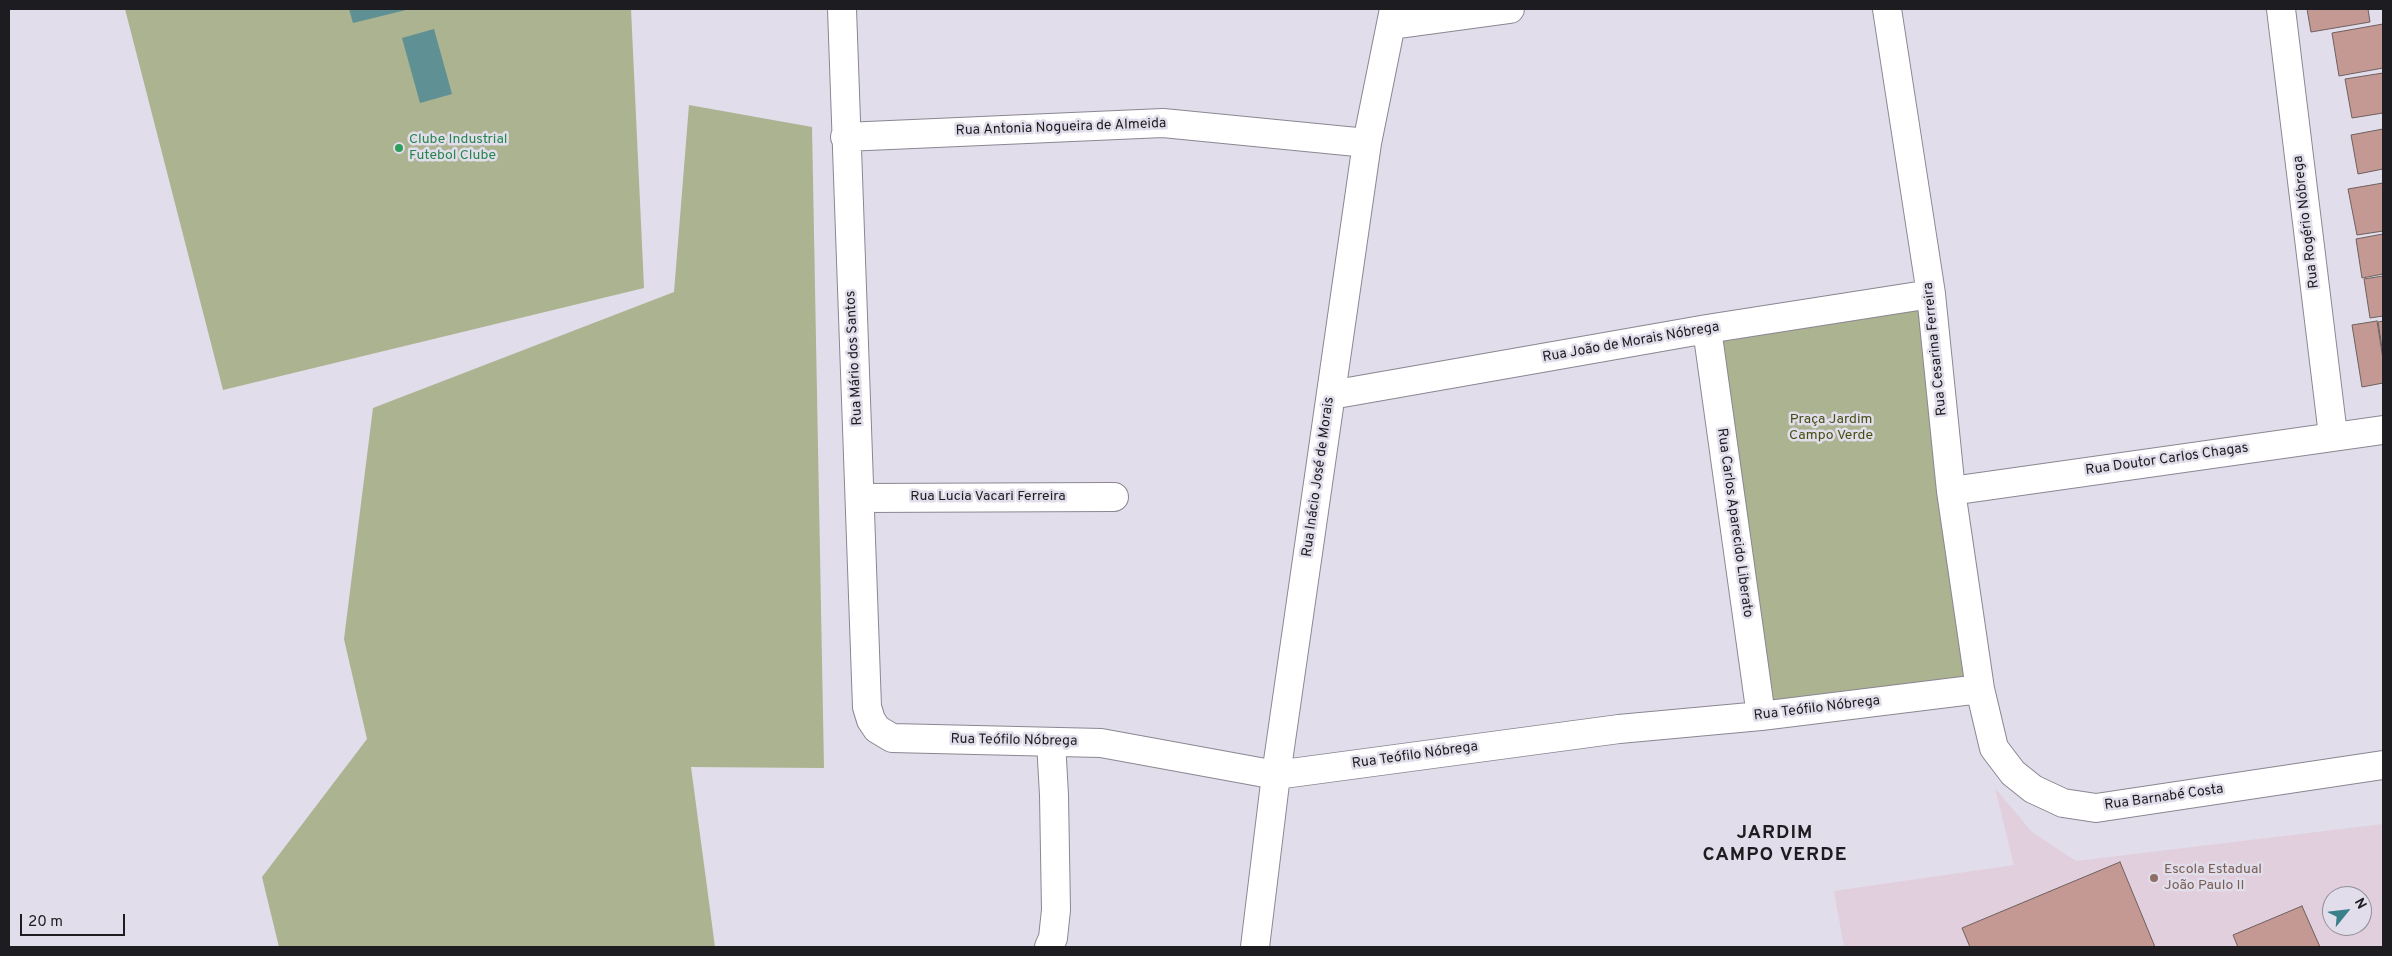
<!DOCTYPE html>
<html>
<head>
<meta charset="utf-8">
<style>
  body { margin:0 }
  #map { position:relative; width:2392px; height:956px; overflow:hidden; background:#e1ddea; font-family:Overpass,sans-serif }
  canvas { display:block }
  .frame { position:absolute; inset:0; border:10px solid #1d1c20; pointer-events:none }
  .north { position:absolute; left:2322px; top:886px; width:50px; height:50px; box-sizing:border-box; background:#e1ddea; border:1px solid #939099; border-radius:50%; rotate:61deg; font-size:14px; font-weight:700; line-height:20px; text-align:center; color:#1d1c20 }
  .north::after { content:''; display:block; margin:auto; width:18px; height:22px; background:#39808b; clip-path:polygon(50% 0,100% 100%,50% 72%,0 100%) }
  .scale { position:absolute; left:20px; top:914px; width:105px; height:22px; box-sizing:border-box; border:2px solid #1d1c20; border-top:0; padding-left:6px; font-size:15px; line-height:18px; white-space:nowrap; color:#1d1c20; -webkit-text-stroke:4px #e1ddea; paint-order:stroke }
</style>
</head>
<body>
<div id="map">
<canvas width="2392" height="956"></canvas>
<div class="frame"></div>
<div class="north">N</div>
<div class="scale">20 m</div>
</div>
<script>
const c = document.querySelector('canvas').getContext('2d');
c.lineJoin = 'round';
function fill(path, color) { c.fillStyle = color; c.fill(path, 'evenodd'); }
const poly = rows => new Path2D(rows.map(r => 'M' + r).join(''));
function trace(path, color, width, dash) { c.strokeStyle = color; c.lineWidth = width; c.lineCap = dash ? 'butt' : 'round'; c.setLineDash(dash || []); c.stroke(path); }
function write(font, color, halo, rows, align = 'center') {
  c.font = font + ' Overpass,sans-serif'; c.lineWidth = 5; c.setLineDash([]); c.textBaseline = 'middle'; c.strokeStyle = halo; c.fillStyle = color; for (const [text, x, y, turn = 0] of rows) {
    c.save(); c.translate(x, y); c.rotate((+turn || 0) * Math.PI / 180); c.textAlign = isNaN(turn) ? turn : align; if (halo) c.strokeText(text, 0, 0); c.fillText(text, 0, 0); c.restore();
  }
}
fill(poly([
  [1995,788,2032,832,2076,861,2383,824,2383,947,1844,947,1834,891,2014,865],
  [2332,896,2362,896,2362,926,2332,926]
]), '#e2cfde');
fill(poly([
  [125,9,631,9,644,288,223,390],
  [689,105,812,127,824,768,691,767,715,947,279,947,262,877,367,739,344,639,373,408,674,292],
  [1920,307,1965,679,1766,706,1715,337]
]), '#abb390');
fill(poly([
  [349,9,410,9,353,23],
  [434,29,452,94,420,103,402,38]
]), '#5f9094');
const building = poly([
  [2307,9,2368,9,2370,22,2311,32,2307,9],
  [2383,24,2383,68,2339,76,2332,33,2383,24],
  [2383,73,2383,113,2352,118,2345,79,2383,73],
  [2383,129,2383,169,2358,174,2351,135,2383,129],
  [2383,183,2383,231,2357,235,2348,189,2383,183],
  [2383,234,2383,274,2362,278,2356,239,2383,234],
  [2383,276,2383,316,2370,318,2364,279,2383,276],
  [2377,321,2383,359,2383,383,2362,387,2352,325,2377,321],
  [2383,321,2383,354,2378,322,2383,321],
  [2120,862,2155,947,1970,947,1962,928,2120,862],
  [2302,906,2320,947,2238,947,2233,935,2302,906]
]);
fill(building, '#c49993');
trace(building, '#6e605e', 1);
const minor = poly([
  [842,9,867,707,871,720,877,729,892,738,1101,743,1276,775,1619,729,1761,716,1980,689],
  [1887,9,1931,294,1951,491,1980,689,1994,748,2013,773,2033,789,2063,803,2096,808,2383,765],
  [2281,9,2333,435],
  [1392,25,1510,9],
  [845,137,1163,123,1367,143],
  [1707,329,1761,716],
  [1331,395,1707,329,1931,294],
  [1951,491,2383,430],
  [861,498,1114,497],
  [1049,947,1053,938,1056,910,1054,795,1051,742],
  [1255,947,1276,775,1367,143,1394,9]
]);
trace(minor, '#8b8692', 30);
trace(minor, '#fff', 28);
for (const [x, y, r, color] of [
  [399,148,5,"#2e9e5b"],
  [2154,878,5,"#8d6e63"]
]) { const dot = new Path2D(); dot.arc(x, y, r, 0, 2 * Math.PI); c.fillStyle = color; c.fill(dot); trace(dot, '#e1ddea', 2); }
write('14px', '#1d1c20', '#e1ddea', [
  ["Rua Antonia Nogueira de Almeida",1061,128,-2],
  ["Rua Rogério Nóbrega",2307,222,-97],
  ["Rua João de Morais Nóbrega",1631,343,-10],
  ["Rua Cesarina Ferreira",1936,349,-96],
  ["Rua Mário dos Santos",855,358,-93],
  ["Rua Doutor Carlos Chagas",2167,460,-8],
  ["Rua Inácio José de Morais",1319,477,-82],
  ["Rua Lucia Vacari Ferreira",988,497],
  ["Rua Carlos Aparecido Liberato",1734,523,82],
  ["Rua Teófilo Nóbrega",1817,709,-7],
  ["Rua Teófilo Nóbrega",1014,741,1],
  ["Rua Teófilo Nóbrega",1415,756,-8],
  ["Rua Barnabé Costa",2164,798,-8]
]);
write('14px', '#27864d', '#e1ddea', [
  ["Clube Industrial",409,140],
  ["Futebol Clube",409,156]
], 'left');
write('14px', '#464f13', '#e1ddea', [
  ["Praça Jardim",1831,420],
  ["Campo Verde",1831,436]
]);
write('14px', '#785e54', '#e1ddea', [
  ["Escola Estadual",2164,870],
  ["João Paulo II",2164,886]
], 'left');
c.letterSpacing = '1px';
write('bold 19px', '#1d1c20', '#e1ddea', [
  ["JARDIM",1775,834],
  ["CAMPO VERDE",1775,856]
]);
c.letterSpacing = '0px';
</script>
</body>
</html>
